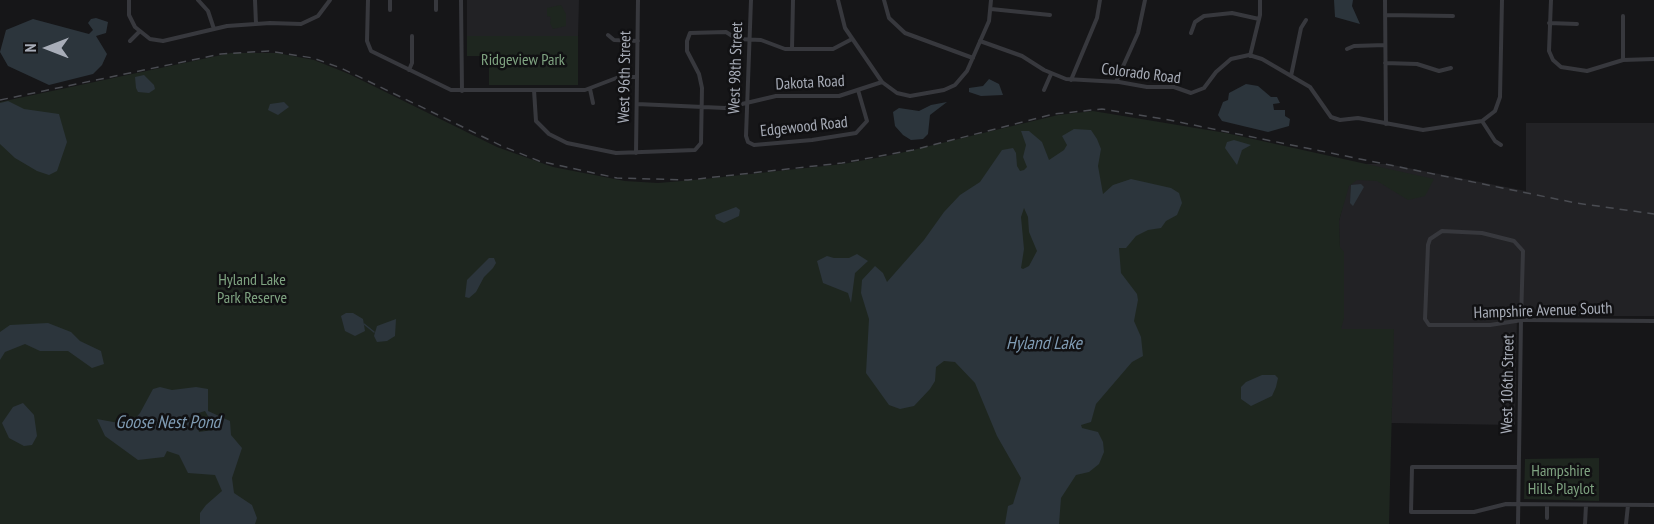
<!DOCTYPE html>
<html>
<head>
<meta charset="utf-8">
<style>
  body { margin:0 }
  #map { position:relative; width:1654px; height:524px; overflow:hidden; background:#161618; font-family:"PT Sans Narrow",sans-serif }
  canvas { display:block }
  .north { position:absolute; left:18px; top:18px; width:60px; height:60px; -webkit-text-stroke:4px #111113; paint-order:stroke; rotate:270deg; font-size:16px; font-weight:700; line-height:24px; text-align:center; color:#a8adb8 }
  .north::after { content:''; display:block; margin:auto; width:21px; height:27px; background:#a8adb8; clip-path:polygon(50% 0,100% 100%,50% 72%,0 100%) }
</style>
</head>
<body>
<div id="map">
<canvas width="1654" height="524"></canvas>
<div class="north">N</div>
</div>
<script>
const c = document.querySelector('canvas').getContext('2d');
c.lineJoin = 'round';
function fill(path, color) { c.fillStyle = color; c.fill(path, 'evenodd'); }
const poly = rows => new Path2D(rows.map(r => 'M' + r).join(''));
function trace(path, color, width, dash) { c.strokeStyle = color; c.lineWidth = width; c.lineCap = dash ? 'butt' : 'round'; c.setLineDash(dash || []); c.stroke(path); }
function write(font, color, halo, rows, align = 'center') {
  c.font = font + ' "PT Sans Narrow",sans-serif'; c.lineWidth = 5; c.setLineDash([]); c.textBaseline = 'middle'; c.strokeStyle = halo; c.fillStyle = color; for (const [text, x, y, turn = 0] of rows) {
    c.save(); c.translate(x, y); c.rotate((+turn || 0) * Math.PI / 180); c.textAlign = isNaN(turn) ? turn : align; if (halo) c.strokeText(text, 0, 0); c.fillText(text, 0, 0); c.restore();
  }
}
fill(poly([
  [467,0,579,0,578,36,467,36],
  [1526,123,1654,123,1654,316,1517,316,1515,425,1391,423,1393,329,1341,329,1339,221,1350,175,1365,164,1388,164,1526,191]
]), '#222225');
fill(poly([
  [561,5,566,14,566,26,553,29,550,23,551,17,547,16,547,8],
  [467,36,578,36,578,85,489,85,489,56,467,56],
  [231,53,277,53,314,60,349,74,497,147,553,167,625,181,658,183,704,179,843,164,892,155,1058,115,1093,111,1226,133,1434,179,1425,196,1408,200,1377,181,1357,180,1349,186,1339,221,1340,247,1344,252,1344,318,1341,329,1394,329,1389,524,0,524,0,102],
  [1599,458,1599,501,1524,499,1525,459]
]), '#1e261f');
fill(poly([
  [1334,0,1353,0,1352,6,1360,24,1335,17],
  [96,18,108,22,106,33,96,36,107,54,102,65,93,74,49,85,8,66,0,52,6,30,33,19,89,34,93,30,88,23,91,19],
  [144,75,154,85,155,89,149,93,138,92,136,88,135,77],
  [989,79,999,84,1003,95,981,96,969,92,969,88,983,86],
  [1246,84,1258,86,1271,97,1277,97,1280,103,1273,104,1274,110,1285,110,1285,116,1290,119,1289,126,1268,132,1222,121,1218,115,1223,102,1228,100,1229,93],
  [8,101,24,109,59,114,67,142,57,171,49,175,37,171,15,158,0,144,0,103],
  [284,102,289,107,278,115,268,110,270,104],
  [947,102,930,115,928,134,923,139,911,140,903,135,895,126,893,112,899,108,919,111,931,105],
  [1074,129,1091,130,1097,139,1101,149,1098,166,1103,194,1113,185,1131,179,1171,188,1179,193,1182,203,1177,215,1166,221,1161,228,1148,230,1136,236,1126,248,1119,248,1121,273,1137,294,1138,300,1134,321,1141,337,1143,356,1132,362,1096,404,1091,422,1081,425,1082,428,1098,432,1103,442,1104,452,1099,464,1089,472,1076,475,1061,498,1059,524,1005,524,1008,506,1013,504,1021,478,997,436,975,383,955,362,944,361,936,367,935,381,930,389,914,406,900,409,889,405,866,373,869,319,861,293,862,280,875,266,883,273,887,282,924,240,944,212,960,195,980,182,1002,150,1013,148,1016,153,1017,166,1020,171,1024,170,1027,167,1023,157,1026,145,1021,131,1029,131,1042,142,1049,160,1064,150,1067,145,1062,136],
  [1024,208,1028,217,1029,232,1037,251,1029,266,1023,269,1021,268,1024,249,1021,217],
  [1234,140,1251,145,1242,150,1237,165,1225,148,1227,142],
  [1351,185,1361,184,1364,187,1353,206,1350,203],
  [736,207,740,210,739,216,724,223,716,219,715,215],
  [857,254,868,261,855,273,851,303,848,293,823,283,817,261,827,256,834,258,849,258],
  [489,258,494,258,496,263,493,268,484,277,476,292,469,298,465,297,467,280],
  [346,313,353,313,363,319,365,331,355,336,345,331,341,316],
  [396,319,395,336,387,341,377,342,374,336,377,326],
  [48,323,71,332,80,341,101,351,104,364,92,368,68,351,40,351,25,344,5,352,0,360,0,332,10,325],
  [1262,375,1275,375,1278,378,1276,387,1272,396,1251,406,1241,399,1241,387,1246,382],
  [160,387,172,390,196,387,208,389,208,411,230,421,231,435,242,448,232,478,234,493,252,505,257,518,255,524,200,524,200,513,206,505,222,491,215,475,188,473,179,455,167,451,164,457,138,460,105,436,97,419,124,424,133,421,140,413,153,389],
  [205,411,212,423,212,430,199,432,195,414],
  [23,403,34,415,37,436,32,445,24,446,9,438,2,423,13,407]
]), '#2c353c');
trace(poly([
  [364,324,374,332]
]), '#2c353c', 1.5);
trace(poly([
  [129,0,129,15,135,27,150,39,163,41,227,26,270,23,301,24,318,16,330,0],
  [198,0,208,11,214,29],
  [255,0,256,24],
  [368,0,367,41,371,51,451,90,585,90,619,77,637,77],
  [390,0,390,10],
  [461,0,462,91],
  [751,0,746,136,748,142,754,145,812,140,856,133,867,121,858,90],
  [838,0,845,28,882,82],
  [884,0,889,18,905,33,973,58],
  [1385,0,1386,124],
  [1551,0,1549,51,1553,60,1561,67,1587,71,1623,60,1654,59],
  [991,9,1050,15],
  [436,10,436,0],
  [1385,15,1453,16],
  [1549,23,1577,24],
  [1191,33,1195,22,1204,16,1232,13,1259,19],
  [608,35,614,40,638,41],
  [130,41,139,32],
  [980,41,1022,56,1044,70,1066,79,1119,82,1147,87,1174,87,1191,93,1204,88,1216,72,1231,59,1249,55,1262,59,1310,87,1331,117,1340,120,1358,118,1423,130,1482,121,1495,111,1500,97,1502,0],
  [792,49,793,0],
  [1347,49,1354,46,1385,45],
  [1250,56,1260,15,1260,0],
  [1623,60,1623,16],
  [1385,63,1417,64,1439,71,1451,68],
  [409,70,412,63,412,36],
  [1291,76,1301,28,1306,20],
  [1071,80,1097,18,1100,0],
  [1116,82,1138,33,1145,0],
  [590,89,593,103],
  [534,90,536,121,549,134,567,143,616,153,695,150,701,143,702,88,699,74,687,51,687,41,690,33,726,32,737,39,761,40,785,49,833,49,852,39],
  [1044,90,1051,74],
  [637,104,725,108,776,96,839,96,882,82,897,93,910,96,944,90,955,85,967,71,989,21,991,0],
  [1482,121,1495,141,1501,145],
  [636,153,638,0],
  [1519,467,1412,467,1411,512,1474,512,1506,504,1654,505],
  [1547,518,1547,505],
  [1518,524,1521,320,1523,251,1514,241,1482,233,1442,231,1430,239,1428,245,1425,319,1429,325,1490,325,1516,321,1521,320,1525,320,1654,321],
  [1585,524,1586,505],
  [1626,524,1628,505]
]), '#37383d', 4);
trace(poly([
  [0,100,221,54,269,51,313,58,341,68,502,146,539,161,617,178,688,180,842,163,913,150,1054,114,1102,109,1164,119,1576,203,1654,214]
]), '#4a4c52', 1.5, [8, 6]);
write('16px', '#7fa381', '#111113', [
  ["Ridgeview Park",523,60],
  ["Hyland Lake",252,280],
  ["Park Reserve",252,298],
  ["Hampshire",1561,471],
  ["Hills Playlot",1561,489]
]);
write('16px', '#a8adb8', '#111113', [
  ["West 98th Street",736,68,-88],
  ["Colorado Road",1141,74,7],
  ["West 96th Street",625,77,-89],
  ["Dakota Road",810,83,-3],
  ["Edgewood Road",804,127,-6],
  ["Hampshire Avenue South",1543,311,-2],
  ["West 106th Street",1508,384,-89]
]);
write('italic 18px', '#7f9bb3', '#111113', [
  ["Hyland Lake",1044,344],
  ["Goose Nest Pond",168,423]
]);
</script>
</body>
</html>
